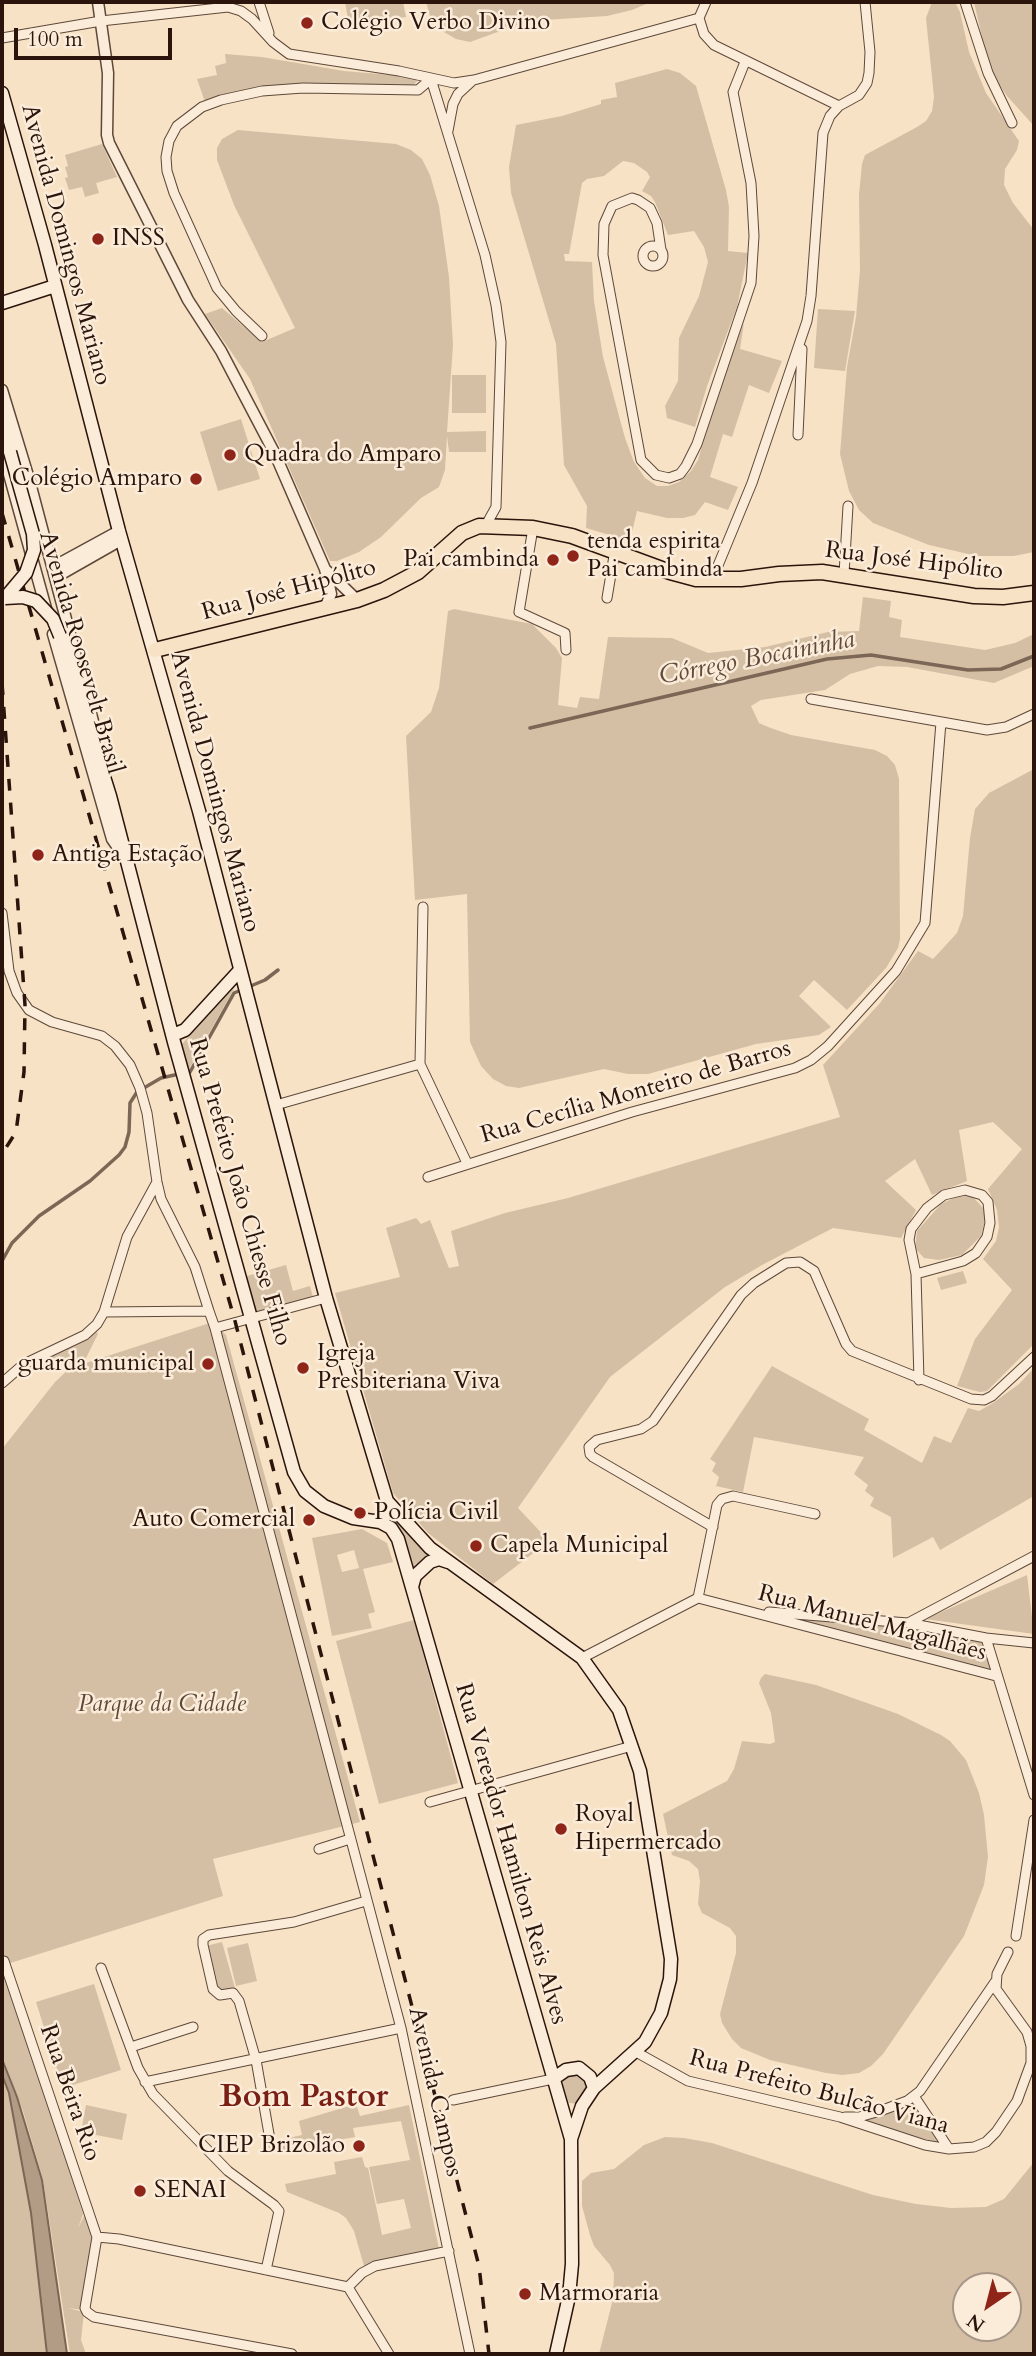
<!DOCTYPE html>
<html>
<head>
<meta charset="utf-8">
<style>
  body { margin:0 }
  #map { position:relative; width:1036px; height:2356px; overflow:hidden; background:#f7e2c5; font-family:Cardo,serif }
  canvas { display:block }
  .frame { position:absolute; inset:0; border:4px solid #2b140b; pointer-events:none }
  .north { position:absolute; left:952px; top:2272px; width:70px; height:70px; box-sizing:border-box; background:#faecd9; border:2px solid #a79687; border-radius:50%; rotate:215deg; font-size:19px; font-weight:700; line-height:28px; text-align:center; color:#2b140b }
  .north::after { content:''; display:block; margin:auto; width:24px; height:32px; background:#8f2418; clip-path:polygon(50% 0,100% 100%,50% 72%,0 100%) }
  .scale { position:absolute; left:14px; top:28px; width:158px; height:32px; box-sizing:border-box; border:4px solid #2b140b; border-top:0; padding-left:9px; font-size:21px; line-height:24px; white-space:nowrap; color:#2b140b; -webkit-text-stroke:5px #faecd9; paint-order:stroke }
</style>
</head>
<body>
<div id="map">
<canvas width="1036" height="2356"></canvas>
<div class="frame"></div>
<div class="north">N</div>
<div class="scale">100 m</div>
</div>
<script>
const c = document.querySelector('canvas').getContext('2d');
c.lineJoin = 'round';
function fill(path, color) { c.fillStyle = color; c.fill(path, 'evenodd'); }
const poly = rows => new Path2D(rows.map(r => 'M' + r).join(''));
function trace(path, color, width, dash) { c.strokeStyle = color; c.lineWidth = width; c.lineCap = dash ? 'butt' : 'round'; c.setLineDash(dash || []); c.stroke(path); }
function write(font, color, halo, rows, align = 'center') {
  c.font = font + ' Cardo,serif'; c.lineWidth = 5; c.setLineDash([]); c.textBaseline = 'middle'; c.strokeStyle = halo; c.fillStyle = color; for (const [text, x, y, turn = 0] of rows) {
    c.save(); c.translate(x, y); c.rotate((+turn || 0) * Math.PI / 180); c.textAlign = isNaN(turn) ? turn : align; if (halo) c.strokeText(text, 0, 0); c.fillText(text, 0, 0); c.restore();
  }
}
fill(poly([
  [345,2,403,2,406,17,349,25],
  [426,2,651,2,632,10,607,16,528,21,470,42,456,39,437,28,432,23],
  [932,2,955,2,960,12,969,52,986,93,1019,141,1017,150,1005,169,1004,185,1013,203,1034,230,1034,552,1014,556,977,556,929,545,873,523,859,510,849,491,840,454,847,367,856,317,860,270,859,195,862,164,865,155,917,127,926,121,932,111,934,97,926,18],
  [974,2,1034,2,1034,126,1007,96,995,79,987,59],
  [225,54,262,57,344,71,414,77,417,81,414,85,322,83,268,87,205,102,197,79,217,75,215,66,226,63],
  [667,69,680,73,696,86,726,190,729,207,728,251,748,253,737,307,707,386,695,427,667,418,665,406,678,381,679,338,699,296,708,262,704,247,694,231,668,235,655,202,651,196,642,191,650,177,647,172,634,163,623,161,604,176,587,179,582,183,569,254,564,254,565,261,592,262,594,301,603,357,625,438,634,462,645,478,657,486,668,486,679,482,691,471,698,460,722,378,744,323,740,349,782,361,769,393,749,385,732,437,723,434,710,477,738,487,728,510,705,502,695,515,683,518,667,518,637,511,630,541,586,528,587,506,564,465,556,344,511,193,509,167,516,125,562,116,601,104,601,100,617,97,615,83],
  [238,130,396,144,411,150,422,159,430,175,439,206,449,277,453,345,447,432,486,431,486,452,449,452,447,436,445,470,439,487,421,498,381,537,359,552,337,561,330,561,250,379,205,314,222,308,262,342,295,328,234,205,217,160,217,148,222,139],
  [102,144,117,177,96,183,99,193,85,197,82,187,69,190,65,178,68,177,65,167,68,166,65,155],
  [818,309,855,311,845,371,814,368],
  [452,375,486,375,486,413,452,413],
  [241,419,260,479,218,491,200,432],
  [863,597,891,601,889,617,902,620,900,637,985,650,1015,643,1034,634,1034,666,994,683,907,667,878,666,850,674,825,690,761,700,751,706,759,723,768,727,791,735,875,750,887,756,895,765,899,779,900,939,898,948,886,968,847,1010,814,980,799,996,831,1027,819,1035,756,1044,648,1074,628,1074,604,1069,519,1088,506,1086,493,1079,481,1066,470,1042,467,894,415,900,406,736,431,712,439,688,448,611,454,609,532,624,556,648,562,658,558,705,577,708,580,697,599,699,608,637,672,638,708,653,765,647,828,632,859,631],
  [1034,769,1034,1344,987,1391,980,1392,957,1386,975,1339,1012,1290,983,1259,996,1241,999,1227,997,1210,988,1189,1022,1149,993,1122,959,1130,967,1181,932,1195,915,1159,885,1181,916,1210,901,1238,833,1228,762,1265,725,1287,610,1377,518,1508,549,1541,493,1584,428,1533,393,1493,335,1293,400,1277,386,1228,416,1218,421,1224,430,1220,449,1268,459,1266,451,1231,505,1213,568,1198,840,1117,823,1065,880,1003,918,951,933,959,957,933,963,916,970,838,975,809,989,793],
  [235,987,189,1069,181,1045],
  [960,1195,973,1197,983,1208,986,1217,981,1236,962,1255,939,1260,924,1258,915,1248,917,1231,941,1204],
  [286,1265,293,1291,310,1286,313,1297,251,1316,240,1278],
  [963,1271,967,1283,941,1290,937,1278],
  [213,1322,226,1335,360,1822,213,1859,223,1896,4,1965,83,2214,78,2228,85,2214,92,2235,83,2310,68,2308,84,2312,81,2340,86,2354,70,2354,43,2180,23,2111,2,2057,2,1449,55,1382,70,1368],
  [95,1329,98,1334,86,1358,54,1367,23,1368],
  [772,1366,869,1419,864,1430,922,1463,934,1436,951,1443,968,1408,979,1411,993,1403,1019,1384,1034,1368,1034,1496,940,1550,933,1537,893,1558,891,1517,870,1506,874,1498,865,1491,868,1485,854,1474,864,1457,754,1437,743,1492,716,1486,719,1477,712,1471,716,1463,710,1459],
  [390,1513,427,1551,428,1556,414,1569,410,1568,386,1519],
  [362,1529,387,1543,393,1562,363,1569,375,1612,368,1614,372,1628,332,1636,312,1538],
  [354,1550,359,1568,342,1572,337,1555],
  [1027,1575,1034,1634,925,1619],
  [789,1618,902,1623,986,1638,996,1676],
  [414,1620,458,1783,379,1804,336,1641],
  [765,1674,816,1685,898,1714,941,1735,950,1741,966,1760,979,1793,984,1815,988,1857,984,1885,964,1936,883,2054,871,2066,859,2073,842,2075,826,2073,770,2060,741,2048,732,2039,722,2023,720,2014,736,1953,736,1936,730,1928,702,1913,698,1904,700,1881,698,1869,689,1861,672,1855,663,1814,727,1781,734,1769,742,1741,770,1744,775,1742,771,1713,759,1683,761,1678],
  [222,1942,235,1988,219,1992,206,1946],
  [248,1943,257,1981,236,1986,227,1948],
  [94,1984,121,2070,63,2088,36,2002],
  [578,2071,589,2086,577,2104,564,2102,560,2078],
  [2,2075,9,2093,31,2213,47,2354,2,2354],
  [913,2102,941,2143,858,2122],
  [356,2104,360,2116,409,2105,439,2249,364,2266,354,2231,346,2218,339,2213,287,2192,285,2184,336,2174,334,2162,362,2157,365,2167,368,2168,382,2235,411,2228,404,2199,377,2204,369,2167,410,2160,401,2121,353,2128,355,2137,265,2153,263,2144,302,2135,299,2121],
  [86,2105,127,2114,122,2140,81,2132],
  [665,2137,684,2138,712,2143,873,2195,916,2204,951,2208,986,2207,1004,2199,1034,2162,1034,2354,599,2354,613,2299,614,2273,610,2265,594,2246,590,2235,582,2206,582,2181,591,2173,614,2169,644,2145],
  [966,2286,1008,2286,1008,2328,966,2328]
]), '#d4bfa5');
const water = poly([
  [2,2059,17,2097,42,2180,67,2354,47,2354,31,2213,9,2093,2,2075,2,2059]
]);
fill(water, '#b29c86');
trace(water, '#7c6655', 2);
trace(poly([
  [530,728,827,659,871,655,968,670,1001,669,1034,656],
  [187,1073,190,1072,234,993,265,980,278,970],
  [2,1261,12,1243,39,1216,90,1181,119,1155,125,1147,129,1132,130,1103,137,1092,161,1078,179,1074]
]), '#7c6655', 3.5);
const minor = poly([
  [259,2,269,33],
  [965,2,988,73,1012,123],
  [699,18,704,34,714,45,839,106],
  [2,38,101,21,228,7,241,11,252,19,273,42,289,54,399,71,454,83,474,80,699,18,706,2],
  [431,79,485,255,496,305,501,342,496,507,486,525],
  [448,131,453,104,458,94,471,82],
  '643 256a10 10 0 1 1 20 0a10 10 0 1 1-20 0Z',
  [661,250,657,223,650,208,638,200,632,198,612,206,604,224,603,255,641,460,656,475,669,478,680,474,686,466,697,444,751,283,754,236,751,183,733,92,745,62],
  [262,336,236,311,217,288,174,193,167,171,166,157,169,141,177,126,202,107,221,100,262,91,303,88,418,90,431,79],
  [798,435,802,349],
  [533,528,519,612,565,633,566,650],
  [844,574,848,506],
  [712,580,752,483,807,321,811,296,823,133,830,116,839,106,859,95,867,83,869,73,870,52,865,2],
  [607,598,615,550],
  [811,699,987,730,1006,727,1034,714],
  [423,907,420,1064,467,1163],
  [2,913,9,971,17,993,29,1010,52,1022,102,1036,115,1046,130,1065,140,1088,147,1113,157,1182,161,1199,195,1267,209,1311],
  [276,1105,420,1064],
  [428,1177,632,1112,795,1068,811,1060,828,1046,896,971,925,923,941,722],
  [916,1274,963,1261,976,1253,987,1237,990,1223,988,1202,982,1195,965,1190,944,1195,927,1208,911,1229,909,1240,916,1274,919,1380],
  [104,1312,209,1311,215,1328,401,2028,470,2354],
  [215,1328,326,1298],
  [2,1383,24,1364,85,1335,97,1324,104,1312,127,1237,157,1182],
  [713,1527,593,1457,590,1454,589,1447,597,1440,641,1429,653,1421,741,1295,754,1283,786,1263,800,1262,814,1271,846,1344,852,1351,971,1399,984,1400,992,1396,1034,1357],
  [698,1598,996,1676],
  [698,1598,717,1505,722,1499,733,1496,815,1514],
  [769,1612,908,1623,986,1638,1034,1643],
  [908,1623,1034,1556],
  [986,1638,1034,1795],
  [582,1658,698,1598],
  [430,1802,632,1746],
  [319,1849,350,1839],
  [1016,1936,1034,1820],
  [4,1961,97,2237,85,2308,87,2312,94,2317,292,2354],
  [101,1968,138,2068,153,2094,228,2171,274,2205,279,2211,266,2270],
  [131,2047,193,2027],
  [636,2052,688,2081,840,2117,925,2145,949,2149,974,2147,986,2142,996,2132,1017,2101,1031,2063,1031,2046,1027,2032,996,1989,997,1974,1008,1952],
  [145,2082,401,2028],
  [914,2096,949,2149],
  [453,2100,553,2079],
  [845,2117,859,2117,880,2111,907,2101,920,2091,995,1982],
  [269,2134,256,2060,239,2001,233,1993,220,1995,213,1989,203,1945,203,1939,209,1935,294,1922,366,1901],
  [97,2237,119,2239,348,2287],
  [348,2287,362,2273,375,2266,449,2251],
  [348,2287,389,2354]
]);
const tertiary = poly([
  [98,2,108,73,107,135,109,143,188,300,221,351,275,454,325,569,331,594,325,608],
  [2,390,29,479,95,729],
  [2,449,47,612],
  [53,567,119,531],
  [327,571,357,600],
  [56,577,121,540],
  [53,634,112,839,127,861]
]);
const secondary = poly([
  [2,93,45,245,119,531,199,811,326,1298,387,1501,386,1515,376,1521],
  [2,303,55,286],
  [2,417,10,452],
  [60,636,110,796,174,1042,294,1472,305,1491,324,1506,353,1518,380,1522,391,1528,398,1539,571,2139],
  [173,1035,185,1030,240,970],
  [387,1501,430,1548,582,1658,619,1710,640,1771,671,1959,670,1979,661,2013,645,2042,594,2088,582,2106,571,2139,572,2264,569,2296,556,2354],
  [412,1587,415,1576,430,1562,439,1559,448,1562],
  [553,2079,566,2070,579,2068,590,2077,594,2088]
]);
const primary = poly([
  [155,650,357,600,384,590,418,572,462,533,479,526,533,528,572,536,670,572,696,579,741,579,779,574,822,572,974,596,1003,597,1034,593]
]);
trace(minor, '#5e483a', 11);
trace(tertiary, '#5e483a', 13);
trace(secondary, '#2b140b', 15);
trace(primary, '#2b140b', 17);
trace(minor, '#faecd9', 9);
trace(tertiary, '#faecd9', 10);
trace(secondary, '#faecd9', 12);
trace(primary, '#f7e2c5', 14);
trace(poly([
  [2,513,235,1321,479,2266,489,2354],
  [2,683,25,1005,24,1072,16,1132,2,1154]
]), '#2b140b', 3.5, [12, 12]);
const secondaryBridge = poly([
  [5,598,26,573,34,550,33,534,10,452],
  [5,598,23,597,36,601,53,619,60,636]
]);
trace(secondaryBridge, '#2b140b', 15, []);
trace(secondaryBridge, '#faecd9', 12);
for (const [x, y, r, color] of [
  [307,23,7,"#8f2418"],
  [98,239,7,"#8f2418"],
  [230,455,7,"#8f2418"],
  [196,479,7,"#8f2418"],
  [573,556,7,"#8f2418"],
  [553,560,7,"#8f2418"],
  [38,855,7,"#8f2418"],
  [208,1364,7,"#8f2418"],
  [303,1368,7,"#8f2418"],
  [360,1513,7,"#8f2418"],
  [309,1520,7,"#8f2418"],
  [476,1546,7,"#8f2418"],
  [561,1829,7,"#8f2418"],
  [359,2146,7,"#8f2418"],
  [140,2191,7,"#8f2418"],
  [525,2294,7,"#8f2418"]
]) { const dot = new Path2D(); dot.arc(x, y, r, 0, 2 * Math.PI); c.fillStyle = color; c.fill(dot); trace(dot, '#faecd9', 2.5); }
write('24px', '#2b140b', '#faecd9', [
  ["Colégio Verbo Divino",321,23],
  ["INSS",112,239],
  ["Quadra do Amparo",244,455],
  ["Colégio Amparo",182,479,"right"],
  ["tenda espirita",587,542],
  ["Pai cambinda",587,570],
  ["Pai cambinda",539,560,"right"],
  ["Antiga Estação",52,855],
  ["Igreja",317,1354],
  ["Presbiteriana Viva",317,1382],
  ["guarda municipal",194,1364,"right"],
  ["Polícia Civil",374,1513],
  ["Auto Comercial",295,1520,"right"],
  ["Capela Municipal",490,1546],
  ["Royal",575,1815],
  ["Hipermercado",575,1843],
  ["CIEP Brizolão",345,2146,"right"],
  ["SENAI",154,2191],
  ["Marmoraria",539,2294]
], 'left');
write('24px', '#2b140b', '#faecd9', [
  ["Avenida Domingos Mariano",65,245,75],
  ["Rua José Hipólito",914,562,7],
  ["Rua José Hipólito",289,591,-15],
  ["Avenida Roosevelt Brasil",80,653,74],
  ["Avenida Domingos Mariano",214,792,75],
  ["Rua Cecília Monteiro de Barros",636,1093,-16],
  ["Rua Prefeito João Chiesse Filho",239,1192,74],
  ["Rua Manuel Magalhães",872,1624,15],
  ["Rua Vereador Hamilton Reis Alves",510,1854,74],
  ["Avenida Campos",434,2092,77],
  ["Rua Beira Rio",69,2093,71],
  ["Rua Prefeito Bulcão Viana",819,2093,15]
]);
write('italic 24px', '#5e4739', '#faecd9', [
  ["Parque da Cidade",162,1705]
]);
write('italic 26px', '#614a3c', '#faecd9', [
  ["Córrego Bocaininha",757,659,-11]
]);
write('bold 32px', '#7a1f14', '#faecd9', [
  ["Bom Pastor",304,2099]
]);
</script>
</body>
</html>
